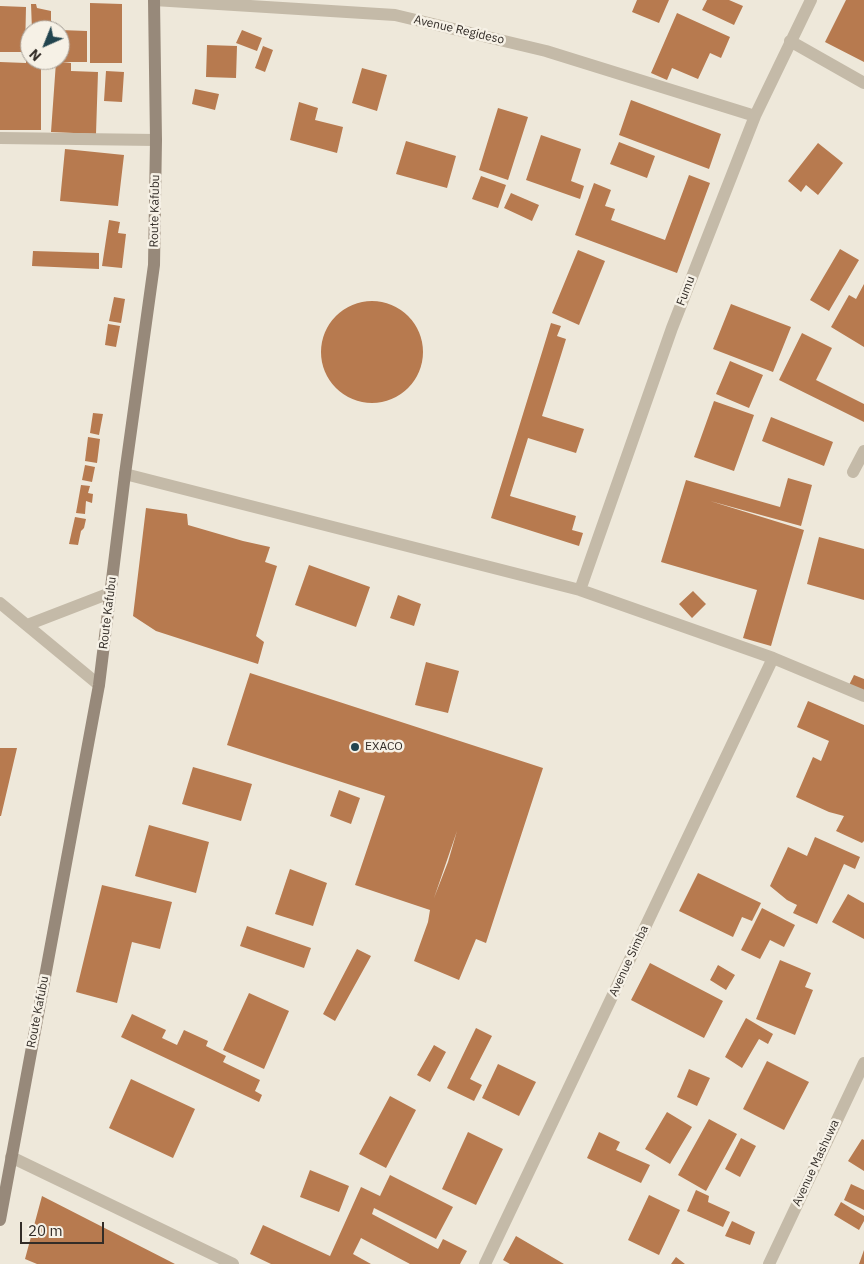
<!DOCTYPE html>
<html>
<head>
<meta charset="utf-8">
<style>
  body { margin:0 }
  #map { position:relative; width:864px; height:1264px; overflow:hidden; background:#eee8da; font-family:"IBM Plex Sans",sans-serif }
  canvas { display:block }
  .north { position:absolute; left:20px; top:20px; width:50px; height:50px; box-sizing:border-box; background:#f6f1e6; border:1px solid #a8a29a; border-radius:50%; rotate:224deg; font-size:14px; font-weight:700; line-height:20px; text-align:center; color:#322c27 }
  .north::after { content:''; display:block; margin:auto; width:18px; height:22px; background:#22444e; clip-path:polygon(50% 0,100% 100%,50% 72%,0 100%) }
  .scale { position:absolute; left:20px; top:1222px; width:84px; height:22px; box-sizing:border-box; border:2px solid #322c27; border-top:0; padding-left:6px; font-size:15px; line-height:18px; white-space:nowrap; color:#322c27; -webkit-text-stroke:4px #f6f1e6; paint-order:stroke }
</style>
</head>
<body>
<div id="map">
<canvas width="864" height="1264"></canvas>
<div class="north">N</div>
<div class="scale">20 m</div>
</div>
<script>
const c = document.querySelector('canvas').getContext('2d');
c.lineJoin = 'round';
function fill(path, color) { c.fillStyle = color; c.fill(path, 'evenodd'); }
const poly = rows => new Path2D(rows.map(r => 'M' + r).join(''));
function trace(path, color, width, dash) { c.strokeStyle = color; c.lineWidth = width; c.lineCap = dash ? 'butt' : 'round'; c.setLineDash(dash || []); c.stroke(path); }
function write(font, color, halo, rows, align = 'center') {
  c.font = font + ' "IBM Plex Sans",sans-serif'; c.lineWidth = 5; c.setLineDash([]); c.textBaseline = 'middle'; c.strokeStyle = halo; c.fillStyle = color; for (const [text, x, y, turn = 0] of rows) {
    c.save(); c.translate(x, y); c.rotate((+turn || 0) * Math.PI / 180); c.textAlign = isNaN(turn) ? turn : align; if (halo) c.strokeText(text, 0, 0); c.fillText(text, 0, 0); c.restore();
  }
}
fill(poly([
  [637,0,669,0,659,23,632,12],
  [707,0,729,0,743,6,734,25,702,10],
  [846,0,864,0,864,62,825,42],
  [90,3,122,4,122,63,90,63],
  [31,4,36,4,37,8,51,11,51,30,32,30],
  [0,6,26,7,25,52,0,52],
  [677,13,730,37,721,58,710,53,698,79,672,68,667,80,651,73],
  [60,30,87,31,87,62,62,62,71,63,71,71,98,72,96,134,51,132,56,62,41,63,41,130,0,130,0,62,26,63,26,48,30,48,30,60,60,60],
  [242,30,262,38,257,51,236,43],
  [207,45,237,46,236,78,206,77],
  [263,46,273,50,265,72,255,68],
  [362,68,387,75,377,111,352,103],
  [106,71,124,72,122,102,104,101],
  [195,89,219,94,215,110,192,104],
  [631,100,721,134,709,169,619,135],
  [299,102,318,108,315,120,343,127,337,153,290,140],
  [498,108,528,117,508,180,479,170],
  [541,135,581,149,571,181,584,186,580,199,526,180],
  [406,141,456,156,447,188,396,174],
  [619,142,655,156,647,178,610,164],
  [818,143,843,163,818,195,806,185,801,192,788,181],
  [65,149,124,155,118,206,60,201],
  [689,175,710,183,677,273,575,235,594,183,611,190,605,206,615,209,611,220,665,240],
  [481,176,506,185,498,208,472,199],
  [511,193,539,205,532,221,504,208],
  [109,220,120,222,118,233,126,234,122,268,102,266],
  [840,249,859,260,829,311,810,300],
  [578,250,605,261,579,325,552,313],
  [33,251,99,253,99,269,32,266],
  [864,284,864,347,831,327,849,295,856,299],
  [114,297,125,299,121,323,109,321],
  '321 352a51 51 0 1 1 102 0a51 51 0 1 1-102 0Z',
  [731,304,791,327,773,372,713,349],
  [551,323,561,326,557,336,566,339,542,416,584,429,576,453,528,438,510,496,576,516,572,530,583,533,579,546,491,518],
  [108,324,120,326,116,347,105,345],
  [802,333,832,348,816,380,864,404,864,422,779,380],
  [730,361,763,375,749,408,716,394],
  [714,401,754,415,734,471,694,457],
  [93,413,103,414,99,435,90,433],
  [771,417,833,442,824,466,762,441],
  [88,437,100,439,97,463,85,461],
  [85,465,95,467,92,482,82,480],
  [788,478,812,485,801,526,710,501,804,530,771,646,743,638,757,590,661,562,686,480,780,507],
  [81,485,90,486,88,493,93,494,92,503,86,501,85,514,76,513],
  [146,508,187,514,188,525,243,541,270,547,265,562,277,566,256,636,264,642,258,664,156,631,133,616],
  [75,517,86,519,84,528,81,531,78,545,69,544],
  [819,537,864,549,864,600,807,584],
  [309,565,370,587,356,627,295,605],
  [693,591,706,604,692,618,679,604],
  [398,595,421,604,414,626,390,618],
  [426,662,459,671,448,713,415,705],
  [250,673,543,768,486,943,476,939,459,980,414,961,428,922,430,910,355,885,385,796,227,745],
  [457,831,448,862,434,898],
  [854,675,864,679,864,692,849,685],
  [808,701,864,725,864,841,862,843,836,831,844,816,829,812,796,797,813,757,821,761,829,741,797,727],
  [0,748,17,748,1,816,0,816],
  [193,767,252,784,241,821,182,804],
  [339,790,360,798,351,824,330,816],
  [149,825,209,842,196,893,135,876],
  [815,837,860,857,855,869,844,864,817,924,793,913,797,905,787,900,770,886,788,847,807,856],
  [290,869,327,883,313,926,275,914],
  [698,873,761,903,752,921,742,917,733,937,679,911],
  [102,885,172,902,160,949,132,942,117,1003,76,992],
  [848,894,864,903,864,939,832,922],
  [762,908,795,925,784,947,770,940,760,959,741,950],
  [247,926,311,948,304,968,240,946],
  [357,949,371,956,335,1021,323,1014],
  [780,960,811,973,805,987,813,990,795,1035,756,1019],
  [650,963,723,1001,704,1038,631,1000],
  [718,965,735,975,726,990,710,980],
  [249,993,289,1011,264,1069,223,1050],
  [132,1014,166,1030,162,1038,177,1045,184,1030,208,1041,206,1046,226,1056,223,1062,260,1080,255,1091,262,1095,259,1102,121,1037],
  [746,1018,773,1034,768,1044,759,1039,742,1068,725,1057],
  [476,1028,492,1036,470,1079,482,1085,474,1101,447,1088],
  [434,1045,446,1052,430,1082,417,1075],
  [767,1061,809,1082,784,1130,743,1109],
  [498,1064,536,1082,519,1116,482,1098],
  [689,1069,710,1078,697,1106,677,1097],
  [131,1079,195,1109,173,1158,109,1128],
  [390,1096,416,1110,386,1168,359,1154],
  [667,1112,692,1127,670,1164,645,1149],
  [709,1119,737,1134,706,1191,678,1175],
  [468,1132,503,1149,476,1205,442,1189],
  [599,1132,620,1142,616,1150,650,1165,641,1183,587,1158],
  [741,1138,756,1146,740,1177,725,1169],
  [862,1139,864,1140,864,1171,848,1161],
  [310,1170,349,1186,339,1212,300,1197],
  [390,1175,453,1207,436,1239,374,1208,372,1214,438,1249,443,1239,467,1251,460,1264,410,1264,361,1238,353,1254,371,1264,271,1264,250,1254,263,1225,330,1256,361,1187,380,1196],
  [851,1184,864,1190,864,1210,844,1200],
  [696,1190,709,1196,708,1202,730,1212,723,1227,687,1211],
  [649,1195,680,1210,659,1255,628,1240],
  [42,1196,175,1264,37,1264,25,1259],
  [841,1202,864,1216,864,1221,859,1230,834,1215],
  [732,1221,755,1232,750,1245,725,1236],
  [516,1236,564,1264,510,1264,503,1260],
  [864,1250,864,1264,859,1264],
  [676,1257,685,1264,671,1264]
]), '#b77a4f');
trace(poly([
  [154,0,395,15,546,51,755,116],
  [790,41,864,83],
  [0,138,156,140],
  [853,472,864,451],
  [125,474,580,590,773,658,864,696],
  [580,590,672,328,755,116,811,0],
  [0,603,99,685],
  [27,625,110,593],
  [11,1157,233,1264],
  [485,1264,773,658],
  [769,1264,864,1063]
]), '#c4baa8', 12);
trace(poly([
  [0,1220,99,685,125,474,154,265,156,140,154,0]
]), '#97897a', 12);
for (const [x, y, r, color] of [
  [355,747,5,"#22444e"]
]) { const dot = new Path2D(); dot.arc(x, y, r, 0, 2 * Math.PI); c.fillStyle = color; c.fill(dot); trace(dot, '#f6f1e6', 2); }
write('12px', '#322c27', '#f6f1e6', [
  ["Avenue Regideso",459,30,13],
  ["Route Kafubu",155,211,-89],
  ["Fumu",686,291,-69],
  ["Route Kafubu",108,613,-83],
  ["Avenue Simba",629,961,-65],
  ["Route Kafubu",38,1012,-79],
  ["Avenue Mashuwa",816,1163,-65]
]);
write('12px', '#322c27', '#f6f1e6', [
  ["EXACO",365,747]
], 'left');
</script>
</body>
</html>
